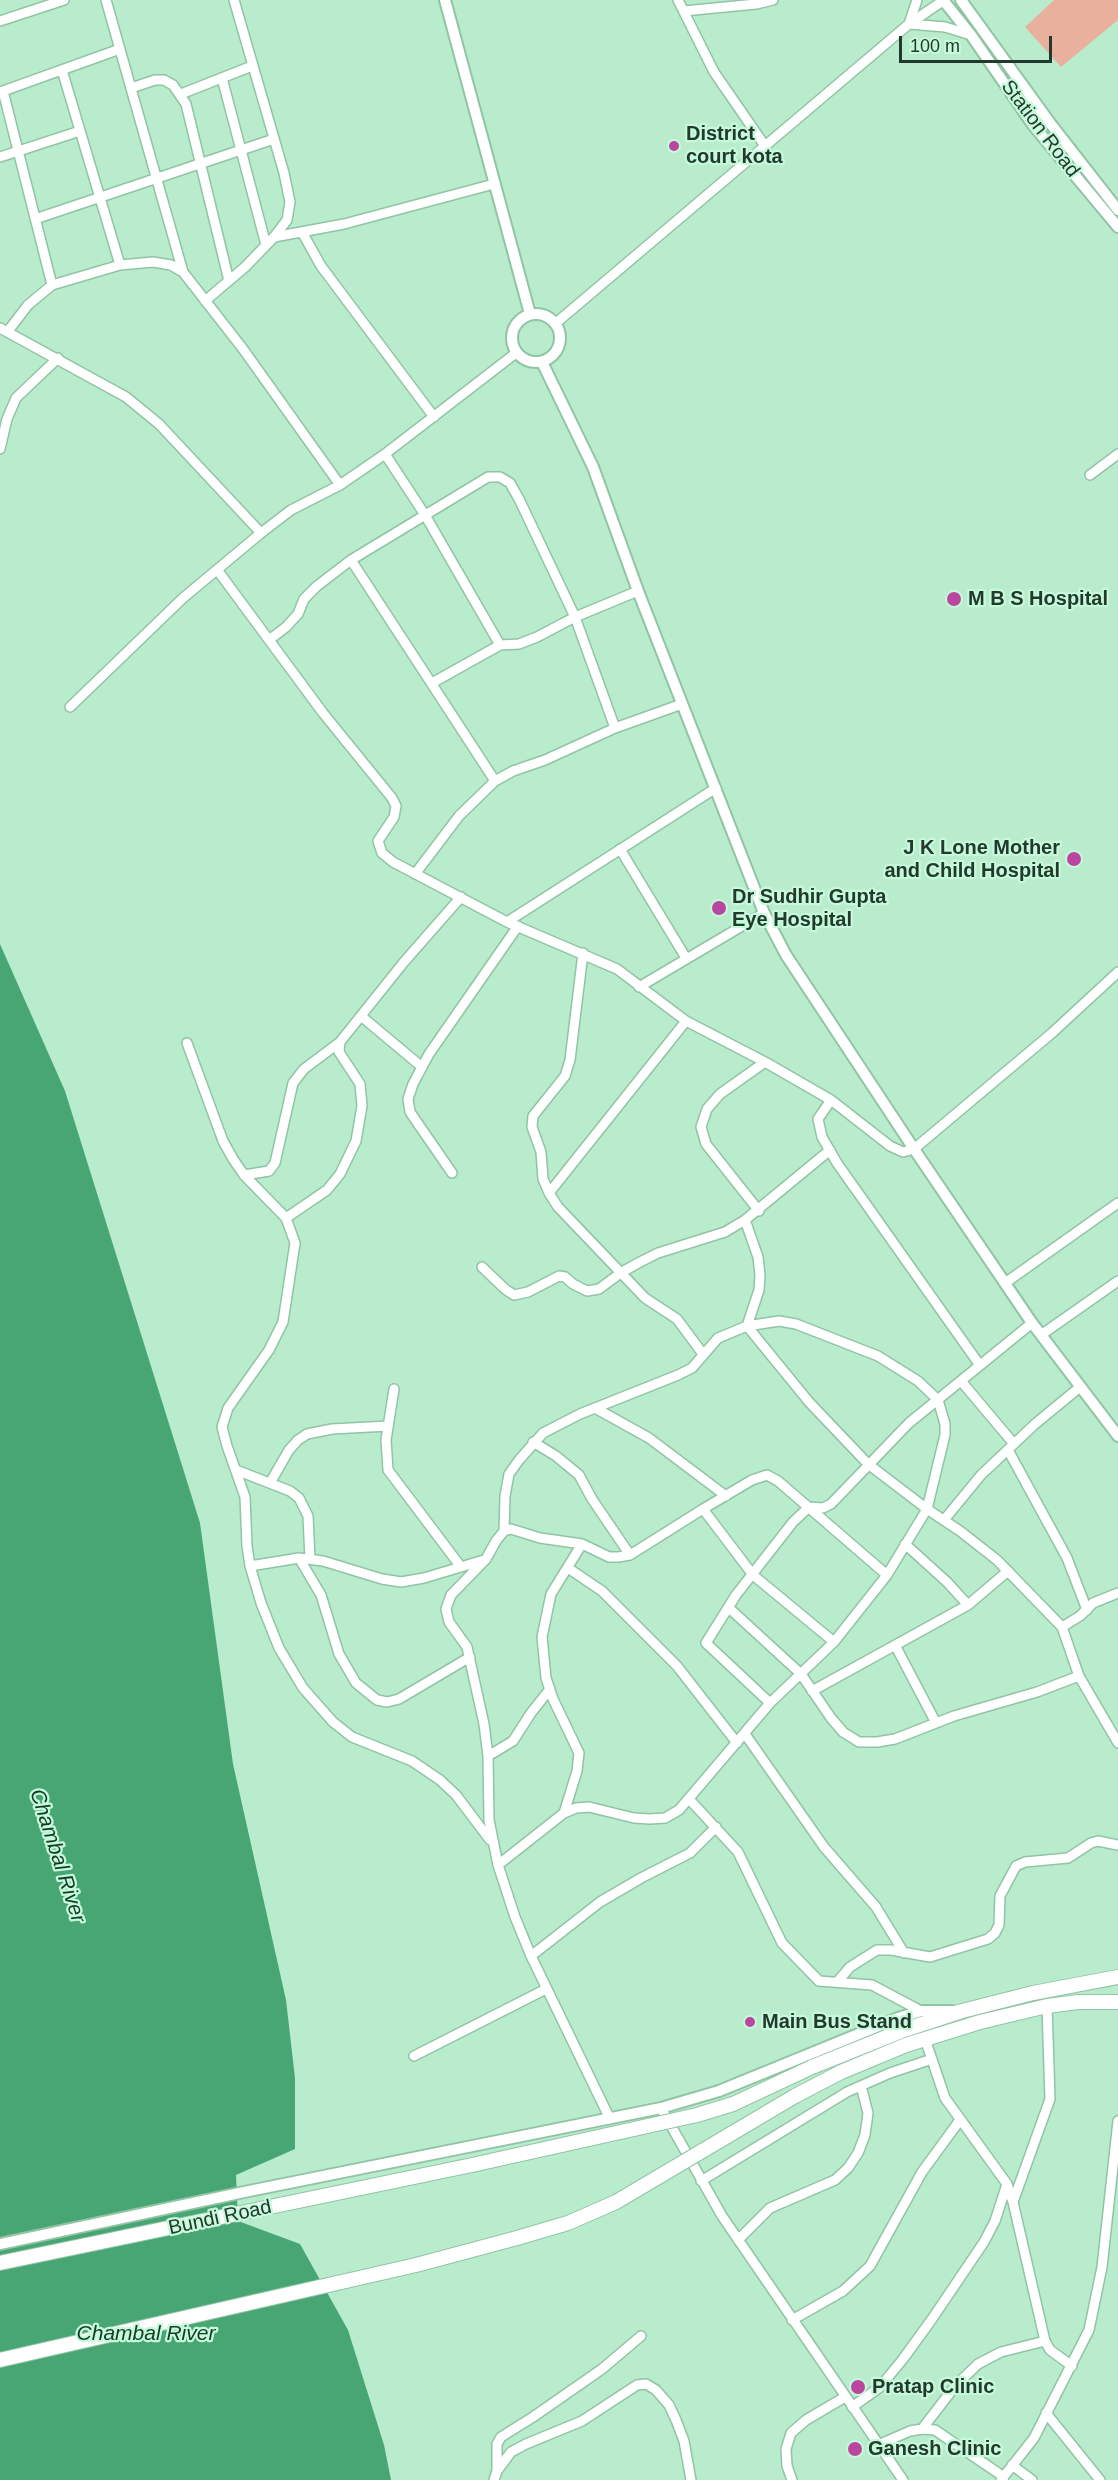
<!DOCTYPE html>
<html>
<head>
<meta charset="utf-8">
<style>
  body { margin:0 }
  #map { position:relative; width:1118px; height:2480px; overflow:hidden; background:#b8eccd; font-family:Arial,sans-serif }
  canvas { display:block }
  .scale { position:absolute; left:899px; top:36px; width:153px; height:27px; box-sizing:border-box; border:3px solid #24392d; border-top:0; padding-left:8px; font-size:18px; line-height:21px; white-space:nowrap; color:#24392d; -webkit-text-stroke:4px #c5fada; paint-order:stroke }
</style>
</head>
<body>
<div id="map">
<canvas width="1118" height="2480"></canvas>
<div class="scale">100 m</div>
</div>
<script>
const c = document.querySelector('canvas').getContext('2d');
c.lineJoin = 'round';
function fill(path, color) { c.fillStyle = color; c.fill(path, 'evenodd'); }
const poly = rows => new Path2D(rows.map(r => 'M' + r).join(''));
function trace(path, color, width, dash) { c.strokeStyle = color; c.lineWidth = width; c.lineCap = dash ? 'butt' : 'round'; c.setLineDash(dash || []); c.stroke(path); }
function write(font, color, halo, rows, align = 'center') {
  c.font = font + ' Arial,sans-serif'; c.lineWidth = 4.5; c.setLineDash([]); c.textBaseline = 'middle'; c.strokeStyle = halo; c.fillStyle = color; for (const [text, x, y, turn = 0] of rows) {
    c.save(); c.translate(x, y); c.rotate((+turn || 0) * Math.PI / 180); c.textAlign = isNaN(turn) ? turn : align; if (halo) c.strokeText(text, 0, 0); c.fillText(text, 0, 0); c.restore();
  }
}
fill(poly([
  [1054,0,1118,0,1118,20,1061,67,1025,27]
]), '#e9b09e');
fill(poly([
  [0,944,65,1091,200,1523,233,1764,286,2000,295,2078,295,2149,236,2175,238,2221,300,2244,348,2330,384,2445,391,2480,0,2480]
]), '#48a675');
const minor = poly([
  [106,0,183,272],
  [678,0,714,72,765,146],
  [917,0,909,24,945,27,971,35],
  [684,11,756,4,773,0],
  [0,21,64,0],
  [62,70,120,265],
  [222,78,266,245],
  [131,88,155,80,164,80,173,85,186,104,229,281],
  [3,91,52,285],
  [0,92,120,49],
  [181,94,252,66],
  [0,157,80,131],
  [35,219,274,139],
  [302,232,321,266,434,417],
  [274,237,344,224,494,184],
  [205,301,245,267,274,237,287,220,290,202,284,173,234,0],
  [556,323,909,24,944,0],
  [0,328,126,397,159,424,261,533],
  [8,331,28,305,52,285,120,265,153,262,171,265,183,272,243,349,340,485],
  [0,449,7,419,16,398,58,358],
  [385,454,425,515,500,645],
  [1090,475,1118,454],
  [351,560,495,781],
  [218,571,323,713,392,798,396,806,394,817,378,841,382,853,393,862,507,922,617,969,686,1021,765,1062,831,1100,890,1146,903,1152,914,1149,1052,1033,1118,972],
  [269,640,286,627,298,614,304,599,317,586,351,560,488,477,500,477,510,483,520,501,575,617,615,728],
  [432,683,500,645,519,644,537,637,575,617,638,591],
  [70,707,183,598,261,533,291,510,340,485,385,454,516,353],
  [620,849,686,958],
  [415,874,459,816,495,781,513,771,545,760,615,728,682,704],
  [507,922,716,788],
  [583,953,570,1060,565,1076,533,1116,532,1127,541,1152,543,1179,549,1193,558,1207,645,1298,677,1319,703,1354],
  [639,987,764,913],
  [361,1016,422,1067],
  [187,1043,223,1141,233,1159,244,1175,286,1218,295,1243,283,1322,269,1350,228,1408,222,1427,227,1446,245,1497,247,1546,250,1566,261,1603,279,1648,303,1688,333,1722,352,1737,412,1761,440,1780,456,1795,490,1840],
  [831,1100,818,1119,822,1137,837,1163,979,1364],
  [452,1173,410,1112,408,1099,413,1084,429,1054,518,926],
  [244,1175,269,1171,275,1163,293,1083,304,1069,340,1042],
  [549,1193,686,1021],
  [759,1211,706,1144,701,1127,707,1109,720,1094,765,1062],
  [286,1218,327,1190,340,1174,356,1141,362,1106,360,1084,339,1052,340,1042,404,962,461,897],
  [745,1220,758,1257,760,1275,759,1290,747,1326,809,1402,868,1464,927,1509,960,1531,997,1560,1062,1627,1079,1676,1118,1743],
  [482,1267,505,1289,514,1295,528,1292,559,1276,565,1277,573,1284,587,1291,599,1289,622,1272,640,1262,658,1253,725,1232,745,1220,830,1150],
  [1005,1283,1118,1203],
  [1041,1335,1118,1281],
  [961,1381,1014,1444],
  [394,1389,386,1440,388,1470,461,1567],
  [595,1408,649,1438,726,1496],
  [533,1442,556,1456,579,1475,592,1499,630,1555],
  [1008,1450,1067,1558,1087,1610],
  [236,1470,290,1491,299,1498,308,1516,310,1559],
  [270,1483,289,1450,298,1440,307,1434,332,1429,388,1426],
  [703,1509,752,1480,767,1475,778,1481,887,1575],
  [944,1520,981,1475,1035,1424,1080,1387],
  [905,1544,947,1582,968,1605],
  [299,1558,321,1595,339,1654,356,1683,377,1700,387,1702,399,1699,470,1657],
  [250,1566,299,1558,323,1561,382,1579,401,1582,424,1578,484,1560],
  [568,1568,602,1591,677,1666,737,1743],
  [729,1608,801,1674,831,1718,843,1732,859,1742,877,1742,895,1739,954,1716,1037,1692,1079,1676],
  [1062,1627,1080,1616,1093,1603,1118,1593],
  [895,1645,936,1723],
  [812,1691,968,1605,1008,1571],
  [770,1703,706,1643,736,1595,793,1522,809,1507,823,1508,831,1504,909,1423,1032,1323],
  [745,1734,824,1847,876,1907,904,1953],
  [488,1756,513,1741,531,1713,550,1689],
  [689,1799,738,1852,782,1943,819,1981,872,1985,921,2011],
  [564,1813,577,1771,579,1753,553,1699,546,1678,542,1637,551,1594,582,1544],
  [498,1865,564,1813,576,1808,589,1807,634,1818,650,1819,665,1818,679,1810,770,1703,834,1642,887,1575,927,1509,945,1435,945,1424,938,1400,918,1381,878,1356,796,1324,779,1321,747,1326,718,1338,692,1368,678,1375,580,1414,543,1433,519,1460,509,1474,505,1496,504,1531],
  [531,1956,600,1902,641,1878,690,1853,716,1827],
  [838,1981,850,1967,877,1950,891,1950,930,1957,988,1939,995,1933,999,1925,1000,1896,1016,1866,1025,1862,1068,1858,1091,1843,1098,1841,1118,1845],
  [925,2039,945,2098,1007,2184,1013,2202,1045,2341,1050,2350,1072,2366],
  [414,2056,546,1989],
  [661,2108,722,2216,903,2480],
  [610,2119,531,1956,515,1917,498,1865,489,1820,488,1756,484,1724,467,1647,449,1622,446,1609,451,1595,486,1559,496,1541,504,1531,511,1529,540,1538,582,1544,609,1557,618,1557,630,1555,703,1509,753,1575,834,1642],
  [701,2181,847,2092,890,2073,932,2059],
  [1013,2202,1050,2099,1047,2006],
  [738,2240,770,2208,835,2180,848,2168,858,2153,865,2135,868,2113,861,2086],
  [792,2320,843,2291,870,2266,922,2172,960,2120],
  [852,2407,880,2387,903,2359,932,2319,984,2242,995,2221,1007,2184],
  [1046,2413,1100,2480],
  [922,2429,956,2385,978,2364,1001,2352,1045,2341],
  [878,2445,910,2431,922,2429,935,2430,1004,2477],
  [1012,2465,1032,2480],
  [497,2471,497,2444,501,2437,533,2417,602,2369,641,2336],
  [494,2480,497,2471,511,2452,526,2444,582,2421,637,2385,646,2384,656,2390,669,2405,676,2420,684,2441,691,2480],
  [792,2480,787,2466,786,2449,791,2433,806,2420,845,2397],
  [1001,2480,1034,2438,1089,2330,1102,2267,1118,2121]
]);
const tertiary = poly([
  [445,0,530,314],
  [943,0,971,35,1033,125,1118,227],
  [961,0,1050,123,1118,210],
  '512 338a24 24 0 1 1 48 0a24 24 0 1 1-48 0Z',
  [542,362,593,467,638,591,764,913,786,955,914,1149,1032,1323,1118,1436],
  [0,2244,249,2191,661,2108,719,2091,898,2018,921,2011,952,2011]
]);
const primary = poly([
  [812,2067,904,2030,962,2011,1033,1993,1118,1977],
  [795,2096,841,2072,906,2045,980,2022,1047,2006,1078,2002,1117,2002],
  [0,2263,472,2165],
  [0,2360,416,2265,517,2238]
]);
trace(minor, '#91c4a5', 12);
trace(tertiary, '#91c4a5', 14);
trace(primary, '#91c4a5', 16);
trace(minor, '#fff', 9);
trace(tertiary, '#fff', 10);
trace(primary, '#fff', 14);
const primaryBridge = poly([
  [472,2165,697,2115,733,2104,812,2067],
  [517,2238,568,2223,616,2202,795,2096]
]);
trace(primaryBridge, '#91c4a5', 16, []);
trace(primaryBridge, '#fff', 14);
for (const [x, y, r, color] of [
  [674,146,6,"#ba469f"],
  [954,599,8,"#ba469f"],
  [1074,859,8,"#ba469f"],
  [719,908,8,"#ba469f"],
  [750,2022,6,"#ba469f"],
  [858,2387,8,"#ba469f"],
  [855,2449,8,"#ba469f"]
]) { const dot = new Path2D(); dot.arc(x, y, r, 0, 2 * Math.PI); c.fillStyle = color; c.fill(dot); trace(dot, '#c5fada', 2); }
write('20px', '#24392d', '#c5fada', [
  ["Station Road",1040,129,53],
  ["Bundi Road",220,2218,-12]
]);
write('bold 20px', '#24392d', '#c5fada', [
  ["District",686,134],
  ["court kota",686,157],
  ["M B S Hospital",968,599],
  ["J K Lone Mother",1060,848,"right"],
  ["and Child Hospital",1060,871,"right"],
  ["Dr Sudhir Gupta",732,897],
  ["Eye Hospital",732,920],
  ["Main Bus Stand",762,2022],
  ["Pratap Clinic",872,2387],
  ["Ganesh Clinic",868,2449]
], 'left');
write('italic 21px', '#143c28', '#c5fada', [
  ["Chambal River",57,1856,72],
  ["Chambal River",146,2334]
]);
</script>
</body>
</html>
